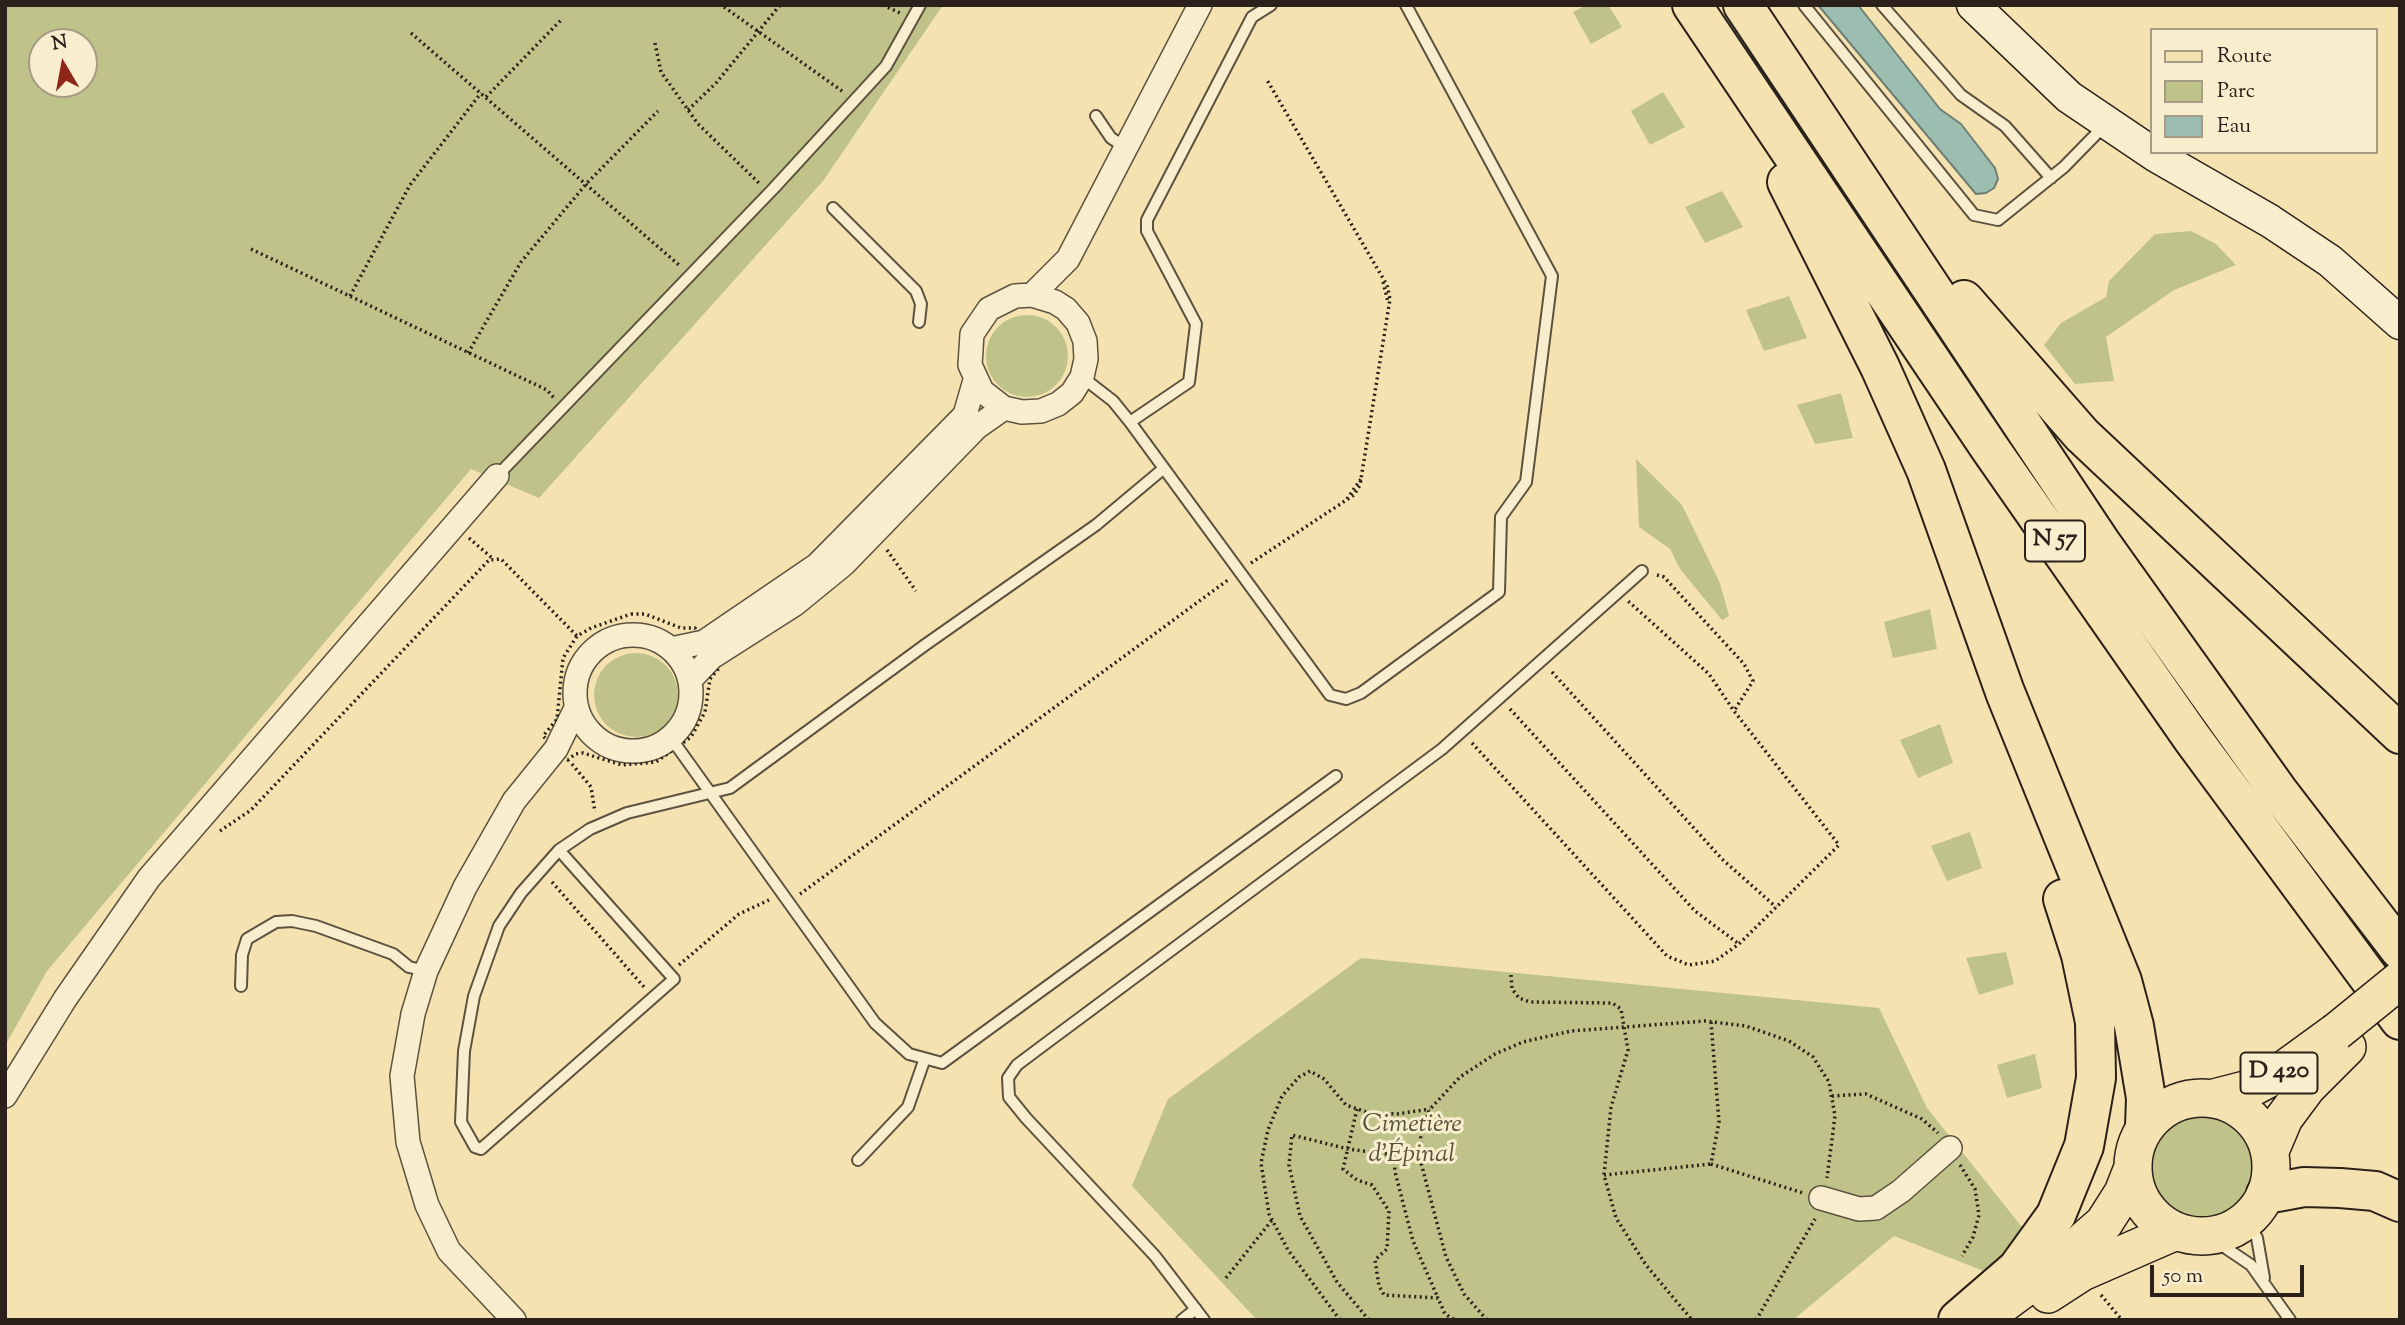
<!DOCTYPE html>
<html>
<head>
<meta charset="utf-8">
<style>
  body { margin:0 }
  #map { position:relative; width:2405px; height:1325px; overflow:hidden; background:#f4e3b1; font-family:"Sorts Mill Goudy",serif }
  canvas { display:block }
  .frame { position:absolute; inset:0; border:7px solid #2b211a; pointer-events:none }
  .legend { position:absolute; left:2150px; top:28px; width:228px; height:126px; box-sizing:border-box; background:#f8edcc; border:2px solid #a69b85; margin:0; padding:9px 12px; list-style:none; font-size:21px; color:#2b211a }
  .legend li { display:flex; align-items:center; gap:14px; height:35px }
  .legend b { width:35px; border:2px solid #a69b85 }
  .north { position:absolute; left:28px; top:28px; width:70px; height:70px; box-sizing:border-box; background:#f8edcc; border:2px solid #a69b85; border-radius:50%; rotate:350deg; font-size:19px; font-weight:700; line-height:28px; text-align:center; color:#2b211a }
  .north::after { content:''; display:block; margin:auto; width:24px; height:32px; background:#8f2418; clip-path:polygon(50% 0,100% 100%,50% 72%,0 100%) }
  .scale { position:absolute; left:2150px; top:1265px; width:154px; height:32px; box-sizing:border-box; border:4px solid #2b211a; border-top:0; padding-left:9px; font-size:21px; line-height:24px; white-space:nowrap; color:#2b211a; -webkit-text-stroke:5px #f8edcc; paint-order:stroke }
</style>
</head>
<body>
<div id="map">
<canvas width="2405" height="1325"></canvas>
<div class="frame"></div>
<ul class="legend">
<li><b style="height:9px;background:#f4e3b1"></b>Route</li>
<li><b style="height:19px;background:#bfc389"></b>Parc</li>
<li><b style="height:19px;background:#9cbeb0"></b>Eau</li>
</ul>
<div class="north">N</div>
<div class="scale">50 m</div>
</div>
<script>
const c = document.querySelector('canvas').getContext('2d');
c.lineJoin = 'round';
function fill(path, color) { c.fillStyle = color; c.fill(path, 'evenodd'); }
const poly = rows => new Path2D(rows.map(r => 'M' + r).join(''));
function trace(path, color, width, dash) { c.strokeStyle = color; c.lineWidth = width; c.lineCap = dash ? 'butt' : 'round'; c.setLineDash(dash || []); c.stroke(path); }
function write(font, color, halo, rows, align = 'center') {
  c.font = font + ' "Sorts Mill Goudy",serif'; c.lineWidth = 6; c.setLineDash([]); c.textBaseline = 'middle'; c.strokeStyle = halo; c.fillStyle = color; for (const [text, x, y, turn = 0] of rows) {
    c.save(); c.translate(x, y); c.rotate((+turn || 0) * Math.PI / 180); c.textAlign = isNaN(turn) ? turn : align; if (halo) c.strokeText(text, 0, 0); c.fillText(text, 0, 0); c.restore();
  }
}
fill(poly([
  [5,5,943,5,823,181,539,498,471,469,47,971,5,1046],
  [42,42,84,42,84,84,42,84],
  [1586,5,1608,5,1622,27,1591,44,1573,12],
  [1663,92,1685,127,1650,145,1631,111],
  [1722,191,1743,227,1705,243,1685,207],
  [2191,231,2216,244,2236,265,2174,290,2106,337,2114,381,2075,384,2044,345,2061,323,2106,297,2109,281,2155,234],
  [1789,296,1807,338,1764,351,1746,310],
  '986 356a41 41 0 1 1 82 0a41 41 0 1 1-82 0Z',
  [1841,393,1853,438,1815,444,1797,405],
  [1636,459,1682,505,1720,583,1729,616,1722,620,1680,569,1670,549,1639,527],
  [1930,609,1937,649,1893,658,1884,622],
  '594 695a42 42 0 1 1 84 0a42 42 0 1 1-84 0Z',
  [1940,724,1953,763,1918,778,1900,740],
  [1970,832,1982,868,1947,881,1931,846],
  [2006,952,2014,984,1979,995,1966,958],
  [1361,958,1879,1008,1927,1108,2030,1237,1994,1275,1894,1236,1793,1320,1257,1320,1132,1186,1168,1099],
  [2035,1054,2042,1088,2007,1098,1997,1065],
  '2150 1167a52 52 0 1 1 104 0a52 52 0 1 1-104 0Z'
]), '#bfc389');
const water = poly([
  [1818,5,1858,5,1940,109,1961,124,1995,168,1998,179,1994,188,1986,193,1976,194,1818,5]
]);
fill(water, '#9cbeb0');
trace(water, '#6f7f74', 2);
const lane = poly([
  [1804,5,1974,215,1998,220,2064,167,2105,125],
  [1882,5,1961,95,2005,126,2051,178],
  [1096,116,1111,138,1125,147],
  [833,208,916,291,921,304,919,322],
  [1082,377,1113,401,1130,422,1330,695,1346,699,1361,693,1499,592,1501,517,1526,482,1552,276,1406,5],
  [1130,422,1189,382,1196,324,1147,231,1147,220,1252,17,1271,5],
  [497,476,774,188,886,66,920,5],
  [671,738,875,1023,909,1054,942,1063,1336,776],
  [559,850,674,979,481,1149,475,1147,461,1122,464,1051,474,996,499,926,521,893,559,850,590,829,627,813,730,788,925,645,1096,525,1163,469],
  [241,986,242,955,247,939,276,922,292,921,316,926,393,954,409,967,426,971],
  [858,1160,908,1107,924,1061],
  [2247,1219,2257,1238,2264,1278],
  [2208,1236,2251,1265,2290,1320],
  [1182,1320,1196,1309],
  [1204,1320,1155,1256,1026,1118,1009,1097,1008,1078,1017,1065,1045,1044,1442,749,1642,571]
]);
const street = poly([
  [1032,295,1055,302,1066,309,1078,323,1085,341,1086,359,1082,377,1072,393,1058,404,1041,411,1022,412,1004,408,982,391,970,365,972,334,989,309,1015,296,1032,295,1068,259,1200,5],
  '575 693a58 58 0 1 1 116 0a58 58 0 1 1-116 0Z',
  [671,649,704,642,817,565,965,415,975,380],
  [690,680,712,657,795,604,844,564,977,427,1004,408],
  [5,1096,65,999,149,878,497,476],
  [1821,1198,1859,1209,1876,1208,1901,1191,1950,1148],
  [514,1320,449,1251,427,1205,408,1142,402,1076,413,1014,426,971,465,887,514,801,556,749,576,708]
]);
const secondary = poly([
  [1973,5,2069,97,2155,155,2270,221,2330,261,2400,323]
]);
const primary = poly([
  '2133 1167a69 69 0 1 1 138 0a69 69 0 1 1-138 0Z',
  [2214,1098,2249,1089,2281,1072,2336,1032],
  [2270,1151,2284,1118,2307,1087,2347,1047],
  [2048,1294,2082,1272,2176,1231],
  [1985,1317,2057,1264,2104,1223,2123,1193,2132,1170]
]);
const highway = poly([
  [1692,5,1989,447,2192,738,2400,1020],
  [1743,5,2101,543,2278,791,2400,950],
  [1787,182,1880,367,1926,470,2005,692,2122,981,2134,1026,2146,1098,2145,1126],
  [1964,300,2082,435,2400,734],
  [2266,1194,2304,1187,2340,1188,2375,1191,2400,1202],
  [1958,1320,2017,1269,2056,1215,2084,1146,2096,1078,2095,1022,2081,955,2063,899]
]);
trace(lane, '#5d5240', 14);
trace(street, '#5d5240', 26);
trace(secondary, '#2b211a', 35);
trace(primary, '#2b211a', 40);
trace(highway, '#2b211a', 42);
trace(poly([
  [883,5,900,13],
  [724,7,842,91],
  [411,33,679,265],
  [655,43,661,72,698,124,760,184],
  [486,97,561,20],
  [688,110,716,83,780,5],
  [251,249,547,390,554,398],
  [1383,282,1388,302],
  [350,296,410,185,481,93],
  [468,353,521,262,587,183,658,111],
  [1347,499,1361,479],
  [469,538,492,558],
  [887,550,916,591],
  [1251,563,1354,495,1360,485,1390,299,1387,285,1267,80],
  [1657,575,1664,577,1744,664,1753,681,1734,711],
  [631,614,645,614,681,628,695,628,720,667,710,679,705,712,691,737,656,762,622,765,583,753,575,754,568,760,543,736,557,719,563,658,577,636,591,628,631,614],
  [1552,672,1722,859,1776,907],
  [1510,709,1695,911,1739,944],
  [1472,743,1667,956,1689,965,1715,961,1739,944,1839,845,1734,711,1709,674,1628,601],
  [572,764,591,787,595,812],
  [220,831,251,810,489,560,501,559,577,636],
  [552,882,644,987],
  [800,894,1228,580],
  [679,965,739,914,769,900],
  [1511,975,1512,989,1519,998,1530,1002,1612,1003,1621,1009,1628,1050,1611,1107,1604,1175,1616,1218,1646,1265,1692,1320],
  [1711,1022,1719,1122,1711,1164,1803,1193],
  [1832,1096,1866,1094,1922,1119,1938,1133],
  [1357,1109,1343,1169,1357,1180,1372,1185,1389,1211,1387,1249,1375,1260,1379,1286,1384,1295,1438,1298,1445,1314,1455,1320],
  [1960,1165,1975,1189,1979,1215,1973,1237,1962,1256],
  [1604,1175,1711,1164],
  [1226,1278,1272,1220],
  [2101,1295,2122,1320],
  [1340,1320,1288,1250,1269,1214,1261,1163,1268,1130,1282,1096,1299,1077,1310,1071,1324,1079,1346,1105,1369,1113,1397,1114,1430,1109],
  [1369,1320,1337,1282,1300,1216,1289,1165,1292,1135,1348,1149,1394,1155,1395,1172,1413,1241,1438,1298],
  [1487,1320,1464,1294,1446,1257,1420,1159,1421,1129,1430,1109,1460,1077,1495,1054,1523,1042,1571,1031,1705,1021,1746,1026,1789,1041,1813,1057,1829,1082,1835,1116,1827,1178],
  [1756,1320,1815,1219]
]), '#2b211a', 3.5, [2, 3.5]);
trace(lane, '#f8edcc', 10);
trace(street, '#f8edcc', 23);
trace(secondary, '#f8edcc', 32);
trace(primary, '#f4e3b1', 37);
trace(highway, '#f4e3b1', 38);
const primaryBridge = poly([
  [2336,1032,2400,980]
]);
trace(primaryBridge, '#2b211a', 40, []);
trace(primaryBridge, '#f4e3b1', 37);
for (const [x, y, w] of [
  [2055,541,60],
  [2279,1073,77]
]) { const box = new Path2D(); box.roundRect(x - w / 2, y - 20.5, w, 41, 5); c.fillStyle = '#f8edcc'; c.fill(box); trace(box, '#2b211a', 2); }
write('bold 24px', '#2b211a', null, [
  ["N 57",2055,541],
  ["D 420",2279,1073]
]);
write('italic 26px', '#57523b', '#f8edcc', [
  ["Cimetière",1412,1127],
  ["d'Épinal",1412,1157]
]);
</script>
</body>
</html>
